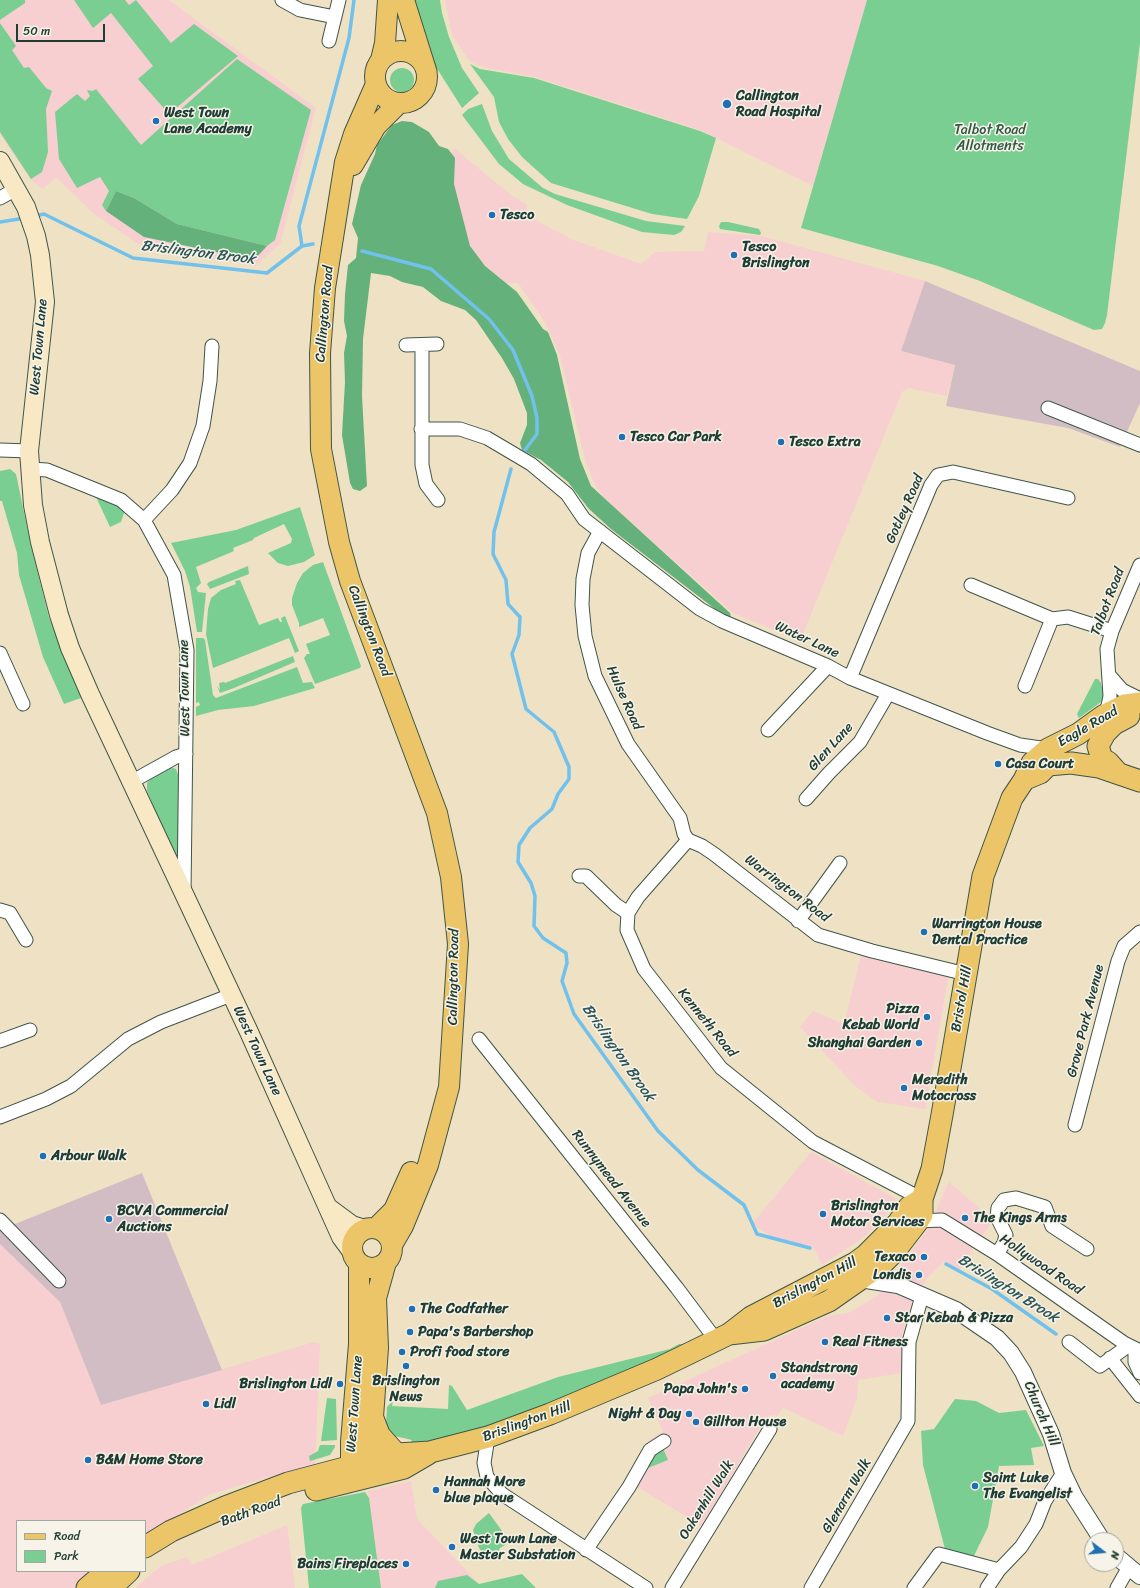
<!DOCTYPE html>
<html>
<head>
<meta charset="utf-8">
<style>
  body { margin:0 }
  #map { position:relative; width:1140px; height:1588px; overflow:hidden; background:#efe1c3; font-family:Sriracha,sans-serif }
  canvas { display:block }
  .legend { position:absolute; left:16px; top:1520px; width:130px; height:52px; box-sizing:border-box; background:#f7f3e8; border:1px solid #a1aaa0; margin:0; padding:5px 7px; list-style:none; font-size:12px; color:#1f3d34 }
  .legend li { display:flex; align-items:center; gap:8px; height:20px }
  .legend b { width:20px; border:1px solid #a1aaa0 }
  .north { position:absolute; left:1084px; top:1532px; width:40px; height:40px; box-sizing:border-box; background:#f7f3e8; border:1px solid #a1aaa0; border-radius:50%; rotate:106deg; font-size:11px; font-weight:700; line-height:16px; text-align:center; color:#1f3d34 }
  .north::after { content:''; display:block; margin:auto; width:14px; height:18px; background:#1f6fb2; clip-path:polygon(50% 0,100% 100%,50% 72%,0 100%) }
  .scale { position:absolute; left:16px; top:24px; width:89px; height:18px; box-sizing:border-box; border:2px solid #1f3d34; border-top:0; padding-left:5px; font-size:12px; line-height:14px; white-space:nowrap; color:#1f3d34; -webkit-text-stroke:3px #f7f3e8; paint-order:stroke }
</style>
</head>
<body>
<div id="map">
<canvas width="1140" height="1588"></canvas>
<ul class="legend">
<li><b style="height:5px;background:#edc569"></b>Road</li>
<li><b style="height:11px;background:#7bce91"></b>Park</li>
</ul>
<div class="north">N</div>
<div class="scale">50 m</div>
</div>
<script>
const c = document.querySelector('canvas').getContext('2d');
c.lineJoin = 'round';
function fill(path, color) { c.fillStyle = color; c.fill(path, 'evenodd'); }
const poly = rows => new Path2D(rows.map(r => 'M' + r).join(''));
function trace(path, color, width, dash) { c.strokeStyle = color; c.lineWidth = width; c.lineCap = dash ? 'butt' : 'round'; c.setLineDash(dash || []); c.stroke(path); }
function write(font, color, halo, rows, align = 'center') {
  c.font = font + ' Sriracha,sans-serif'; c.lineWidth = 3; c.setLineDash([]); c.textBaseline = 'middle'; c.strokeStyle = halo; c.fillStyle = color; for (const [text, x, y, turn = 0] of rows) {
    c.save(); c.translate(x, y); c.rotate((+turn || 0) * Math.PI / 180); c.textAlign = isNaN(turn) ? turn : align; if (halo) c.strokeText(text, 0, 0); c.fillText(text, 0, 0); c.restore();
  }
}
fill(poly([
  [0,0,169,0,316,108,280,244,255,266,140,245,93,213,56,177,43,189,32,181,0,135],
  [445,0,867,0,813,186,700,130,535,77,482,67,469,61,452,35],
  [454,148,511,195,526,204,528,216,571,239,641,264,655,252,704,251,708,232,761,236,925,281,901,351,955,365,947,396,908,388,902,392,800,641,733,613,605,499,594,483,585,459,560,356,545,322,518,283,503,283,489,275,462,236,444,170],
  [862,951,949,973,925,1109,878,1102,855,1086,800,1027,813,1011,844,1024],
  [811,1152,895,1198,896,1204,864,1237,822,1265,813,1246,777,1240,752,1224],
  [949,1182,993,1220,959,1270,945,1261,928,1277,913,1299,902,1334,902,1373,858,1380,857,1398,843,1436,783,1408,777,1416,773,1415,766,1417,702,1526,626,1480,649,1440,663,1432,648,1398,828,1316,848,1313,877,1296,928,1229],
  [0,1244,60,1302,101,1405,314,1342,320,1344,315,1464,210,1494,145,1537,145,1521,17,1521,17,1571,99,1571,77,1588,0,1588],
  [411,1481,417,1519,479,1584,459,1588,381,1588,368,1491],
  [287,1525,295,1588,135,1588,161,1566,187,1557,192,1565]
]), '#f7cfd0');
fill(poly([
  [925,281,1140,371,1140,403,1120,447,1068,428,946,406,955,365,901,351],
  [142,1173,222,1370,101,1405,60,1302,0,1244,0,1230]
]), '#d2bdc5');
fill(poly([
  [0,0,25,0,25,3,0,20],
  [74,0,125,0,129,5,136,0,171,43,194,24,238,56,169,114,138,79,153,66,111,13,93,28],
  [411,0,440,0,442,13,449,37,462,68,479,93,462,108,436,67],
  [867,0,1140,0,1140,43,1107,315,1105,323,1102,329,1094,330,980,281,938,266,801,228],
  [0,23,16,46,12,50,24,68,29,67,46,88,52,91,46,109,48,152,42,172,31,179,0,132],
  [237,59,311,110,275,240,267,246,177,224,134,198,116,191,106,211,102,205,109,191,100,177,77,188,59,159,55,112,77,94,85,101,90,96,87,90,93,91,96,89,141,145],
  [470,64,480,69,534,78,700,131,716,138,699,196,687,219,652,214,551,183,522,157,508,139,499,122,494,97],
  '390 80a12 12 0 1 1 24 0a12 12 0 1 1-24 0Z',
  [482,104,492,131,509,159,543,188,555,194,646,221,685,226,681,232,674,235,642,232,567,205,523,184,499,164,462,115,468,109],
  [721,222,728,222,759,229,761,233,760,235,720,229,719,226],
  [10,469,16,474,31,546,49,618,81,698,64,704,43,657,19,575,17,553,2,501,0,501,0,471],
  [96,497,126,507,121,522,110,527],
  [300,507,315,555,304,562,288,566,278,563,268,553,291,543,292,539,284,524,254,538,253,540,233,548,234,551,196,567,201,583,196,588,198,592,206,593,202,632,197,632,190,587,185,571,171,543,236,530],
  [323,562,361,666,360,668,315,684,304,658,307,654,310,654,306,644,330,635,323,618,299,627,299,623,292,605,292,598,297,583,303,573,313,565],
  [248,566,249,574,210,589,207,584,209,582],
  [240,580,259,625,278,618,280,622,282,622,281,618,285,616,299,651,295,653,289,638,213,668,206,634,208,609,211,598,221,590,236,584,235,581],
  [196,638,203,638,205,640,213,695,216,698,297,667,303,683,312,682,315,688,254,706,218,710,196,716,196,707,200,705,199,702,196,703],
  [293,656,295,662,234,688,220,693,217,686,220,690,219,683,224,682,225,683],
  [1095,679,1098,679,1101,683,1104,697,1101,702,1079,718,1077,714],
  [171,767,176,769,179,777,178,864,147,791,147,783,151,778],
  [679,1344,691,1344,601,1385,477,1430,435,1441,412,1444,410,1443,412,1440,395,1436,390,1432,386,1425,387,1407,393,1401,392,1406,448,1409,449,1385,452,1386,467,1410,558,1377,670,1349],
  [327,1398,336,1399,337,1440,324,1441,321,1441],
  [955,1399,976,1401,999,1413,1026,1410,1044,1446,1031,1448,1034,1465,999,1466,988,1527,972,1560,946,1553,923,1465,921,1431,934,1429],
  [320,1445,335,1445,335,1447,330,1455,310,1461,309,1456,318,1451],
  [662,1446,668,1460,648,1468,647,1467,658,1448],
  [365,1492,369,1498,381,1588,309,1588,301,1508,303,1504],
  [489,1513,510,1542,500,1548,497,1555,490,1559,484,1555,479,1548,473,1530,476,1524],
  [522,1574,536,1588,435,1588,438,1581,467,1575,479,1584]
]), '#7bce91');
fill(poly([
  [402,121,412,122,429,132,439,146,448,149,455,158,454,184,470,246,485,266,517,292,543,329,548,332,557,355,580,459,591,486,730,613,731,618,719,612,611,529,589,509,568,482,541,460,522,450,520,443,527,425,527,413,514,379,502,358,476,320,465,310,441,301,423,287,402,282,390,276,371,273,363,339,362,396,367,486,360,491,353,489,350,483,342,435,345,382,344,353,347,336,344,321,345,294,348,265,356,258,358,238,352,224,361,185,375,154,377,145,392,125],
  [116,191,134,198,177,224,267,246,254,260,144,237,106,211]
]), '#64b17b');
trace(poly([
  [35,216,44,214,133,258,267,273,302,246,313,244],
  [0,222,25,218],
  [302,246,299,226,349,38,354,0],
  [362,251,431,269,489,319,513,350,532,396,537,418,537,434,525,450],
  [511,469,494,532,493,554,506,580,508,604,520,617,519,635,512,654,526,709,554,732,569,767,569,779,558,794,552,809,530,828,519,845,518,862,531,883,535,896,534,926,543,938,566,953,567,963,562,981,574,1014,658,1131,698,1170,744,1205,757,1234,810,1248],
  [946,1264,992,1289,1056,1334]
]), '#71c1ed', 3.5);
const minor = poly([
  [282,0,300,10,335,17],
  [329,41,339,0],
  [0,198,16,189],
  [406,345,437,344],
  [422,345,422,465,426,484,438,500],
  [1048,408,1140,445],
  [421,429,460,429,487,438,531,464,567,494,584,519,700,609,722,621,828,666,850,678,987,733,1020,745,1048,749],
  [0,450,29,451],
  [30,469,47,470,121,500,144,520,174,575,187,650,184,893],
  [144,520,172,490,190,463,203,426,210,381,212,346],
  [600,531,588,553,583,579,582,605,585,636,595,676,628,744,680,818,684,834,688,840],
  [971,585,1052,619,1068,617,1112,631],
  [0,653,23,704],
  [1109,675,1122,690,1140,699],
  [850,678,931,485,938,475,953,472,1068,498],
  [1025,686,1052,619],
  [1103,716,1108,706,1110,696,1107,649,1112,631,1140,565],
  [768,730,828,666],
  [131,782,176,757,186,754],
  [806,799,829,773,860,742,888,694],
  [688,840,638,897,628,913,627,930,644,969,721,1068,813,1142,922,1199],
  [688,840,702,846,714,854,818,935,872,951,966,974],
  [579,876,586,876,616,905,628,913],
  [0,910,10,913,26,940],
  [798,921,840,863],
  [479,1039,677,1288,716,1340],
  [0,1041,30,1030],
  [0,1117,46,1099,71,1086,128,1039,161,1022,231,995],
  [1075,1125,1118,961,1124,946,1140,932],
  [0,1220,59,1281],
  [918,1221,942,1220,997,1254,1124,1343,1140,1351],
  [997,1254,1004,1243,1006,1235,997,1217,998,1208,1004,1200,1016,1198,1045,1207,1052,1226,1087,1249],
  [1069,1342,1100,1366,1128,1346],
  [1135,1349,1135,1362,1140,1373],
  [1110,1358,1140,1396],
  [488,1437,484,1463,487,1477,502,1494,646,1588],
  [586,1550,629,1487,650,1450,664,1441],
  [672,1588,770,1429],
  [811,1588,908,1421,909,1342,922,1296],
  [914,1588,939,1554,999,1570],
  [987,1588,999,1570,1021,1547,1036,1524,1045,1501,1063,1473],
  [1117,1588,1129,1567]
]);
const tertiary = poly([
  [860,1279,898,1285,956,1310,997,1338,1011,1353,1023,1372,1051,1434,1063,1473,1074,1496,1102,1540],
  [1116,1556,1140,1576]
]);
const secondary = poly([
  [0,161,26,207,36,236,40,255,45,302,29,451,33,505,40,542,59,615,70,648,90,694,249,1032,341,1237,352,1252],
  [329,1208,352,1225,365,1229]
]);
const primary = poly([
  [404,0,425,67],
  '375 77a26 26 0 1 1 52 0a26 26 0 1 1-52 0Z',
  [381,60,385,43,388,0],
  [376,84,354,134,345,162,325,288,320,353,321,449,339,542,350,581,437,813,451,877,458,944,449,1087,428,1165,403,1226,392,1245],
  [353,165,376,126,399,103],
  [376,1228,394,1210,411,1172],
  '352 1248a20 20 0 1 1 40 0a20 20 0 1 1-40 0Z',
  [359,1263,359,1344,351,1442,351,1465,361,1478],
  [373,1417,380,1435,397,1454],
  [362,1476,367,1460,370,1425,373,1417,378,1348,376,1298,386,1262]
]);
const trunk = poly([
  [1117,772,1108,762,1102,759,1098,746,1105,733,1114,724,1129,716],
  [1028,778,1040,773,1048,765,1071,763,1099,767,1140,781],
  [729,1334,764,1330,829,1301,882,1264,895,1251,918,1221,922,1215,922,1199,932,1169,942,1115,983,876,1012,798,1024,780,1032,763,1048,749,1078,734,1103,716,1125,705,1140,703],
  [316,1490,404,1468,428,1454],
  [145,1547,171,1531,225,1507,288,1483,397,1454,430,1452,488,1437,550,1414,657,1369,729,1334,751,1317,855,1263,866,1255,898,1223,909,1207,922,1199],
  [87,1588,107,1571],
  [111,1588,129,1571]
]);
trace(minor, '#3e5649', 15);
trace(tertiary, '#3e5649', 18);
trace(secondary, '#3e5649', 20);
trace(primary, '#3e5649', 22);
trace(trunk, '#3e5649', 23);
trace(minor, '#fff', 13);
trace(tertiary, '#fff', 16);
trace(secondary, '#f8e8c3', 18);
trace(primary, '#edc569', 20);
trace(trunk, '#edc569', 21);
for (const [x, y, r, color] of [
  [727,104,5,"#1f6fb2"],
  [156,121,4,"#1f6fb2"],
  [492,215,4,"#1f6fb2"],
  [734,255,4,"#1f6fb2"],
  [622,437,4,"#1f6fb2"],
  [781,442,4,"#1f6fb2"],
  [998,764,4,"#1f6fb2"],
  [924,932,4,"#1f6fb2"],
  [927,1017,4,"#1f6fb2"],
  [919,1043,4,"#1f6fb2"],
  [904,1088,4,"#1f6fb2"],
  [43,1156,4,"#1f6fb2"],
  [823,1214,4,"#1f6fb2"],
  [965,1218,4,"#1f6fb2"],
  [109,1219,4,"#1f6fb2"],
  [924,1257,4,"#1f6fb2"],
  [919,1275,4,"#1f6fb2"],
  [412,1309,4,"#1f6fb2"],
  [887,1318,4,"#1f6fb2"],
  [410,1332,4,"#1f6fb2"],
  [825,1342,4,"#1f6fb2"],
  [402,1352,4,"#1f6fb2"],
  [406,1366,4,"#1f6fb2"],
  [773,1376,4,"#1f6fb2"],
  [340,1384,4,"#1f6fb2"],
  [745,1389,4,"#1f6fb2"],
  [206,1404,4,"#1f6fb2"],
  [689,1414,4,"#1f6fb2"],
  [696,1422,4,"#1f6fb2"],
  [88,1460,4,"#1f6fb2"],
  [975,1486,4,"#1f6fb2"],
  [436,1490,4,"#1f6fb2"],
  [452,1547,4,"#1f6fb2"],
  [406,1564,4,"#1f6fb2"]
]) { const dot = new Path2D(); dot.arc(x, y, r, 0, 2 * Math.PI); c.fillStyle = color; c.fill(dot); trace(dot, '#f7f3e8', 1.5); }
write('bold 14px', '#1f3d34', '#f7f3e8', [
  ["Callington",736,96],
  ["Road Hospital",736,112],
  ["West Town",164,113],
  ["Lane Academy",164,129],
  ["Tesco",500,215],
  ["Tesco",742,247],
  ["Brislington",742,263],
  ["Tesco Car Park",630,437],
  ["Tesco Extra",789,442],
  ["Casa Court",1006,764],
  ["Warrington House",932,924],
  ["Dental Practice",932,940],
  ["Pizza",919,1009,"right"],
  ["Kebab World",919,1025,"right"],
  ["Shanghai Garden",911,1043,"right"],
  ["Meredith",912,1080],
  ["Motocross",912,1096],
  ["Arbour Walk",51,1156],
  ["Brislington",831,1206],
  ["Motor Services",831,1222],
  ["BCVA Commercial",117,1211],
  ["Auctions",117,1227],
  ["The Kings Arms",973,1218],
  ["Texaco",916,1257,"right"],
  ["Londis",911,1275,"right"],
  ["The Codfather",420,1309],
  ["Star Kebab & Pizza",895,1318],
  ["Papa's Barbershop",418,1332],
  ["Real Fitness",833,1342],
  ["Profi food store",410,1352],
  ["Standstrong",781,1368],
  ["academy",781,1384],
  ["Brislington",406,1381,"center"],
  ["News",406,1397,"center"],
  ["Brislington Lidl",332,1384,"right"],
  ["Papa John's",737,1389,"right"],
  ["Lidl",214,1404],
  ["Night & Day",681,1414,"right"],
  ["Gillton House",704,1422],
  ["B&M Home Store",96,1460],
  ["Saint Luke",983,1478],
  ["The Evangelist",983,1494],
  ["Hannah More",444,1482],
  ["blue plaque",444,1498],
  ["West Town Lane",460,1539],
  ["Master Substation",460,1555],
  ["Bains Fireplaces",398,1564,"right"]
], 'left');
write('14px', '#315a47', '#f7f3e8', [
  ["Talbot Road",990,130],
  ["Allotments",990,146]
]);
write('14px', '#1f3d34', '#f7f3e8', [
  ["Callington Road",325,314,-85],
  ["West Town Lane",39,347,-85],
  ["Gotley Road",905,509,-66],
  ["Talbot Road",1108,602,-69],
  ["Callington Road",369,631,69],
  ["Water Lane",807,640,25],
  ["West Town Lane",185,688,-91],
  ["Hulse Road",624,698,66],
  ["Eagle Road",1088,727,-30],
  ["Glen Lane",831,747,-48],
  ["Warrington Road",787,889,37],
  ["Callington Road",454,977,-89],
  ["Bristol Hill",962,999,-80],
  ["Grove Park Avenue",1086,1021,-76],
  ["Kenneth Road",707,1023,51],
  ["West Town Lane",257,1051,65],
  ["Runnymead Avenue",611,1179,52],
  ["Hollywood Road",1041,1265,34],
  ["Brislington Hill",815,1283,-28],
  ["West Town Lane",355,1404,-86],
  ["Church Hill",1041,1414,67],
  ["Brislington Hill",527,1422,-20],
  ["Glenarm Walk",847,1496,-60],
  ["Oakenhill Walk",707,1500,-58],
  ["Bath Road",251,1512,-20]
]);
write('italic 15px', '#2f5759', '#f7f3e8', [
  ["Brislington Brook",198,253,7],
  ["Brislington Brook",618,1053,55],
  ["Brislington Brook",1008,1289,32]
]);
</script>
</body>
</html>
